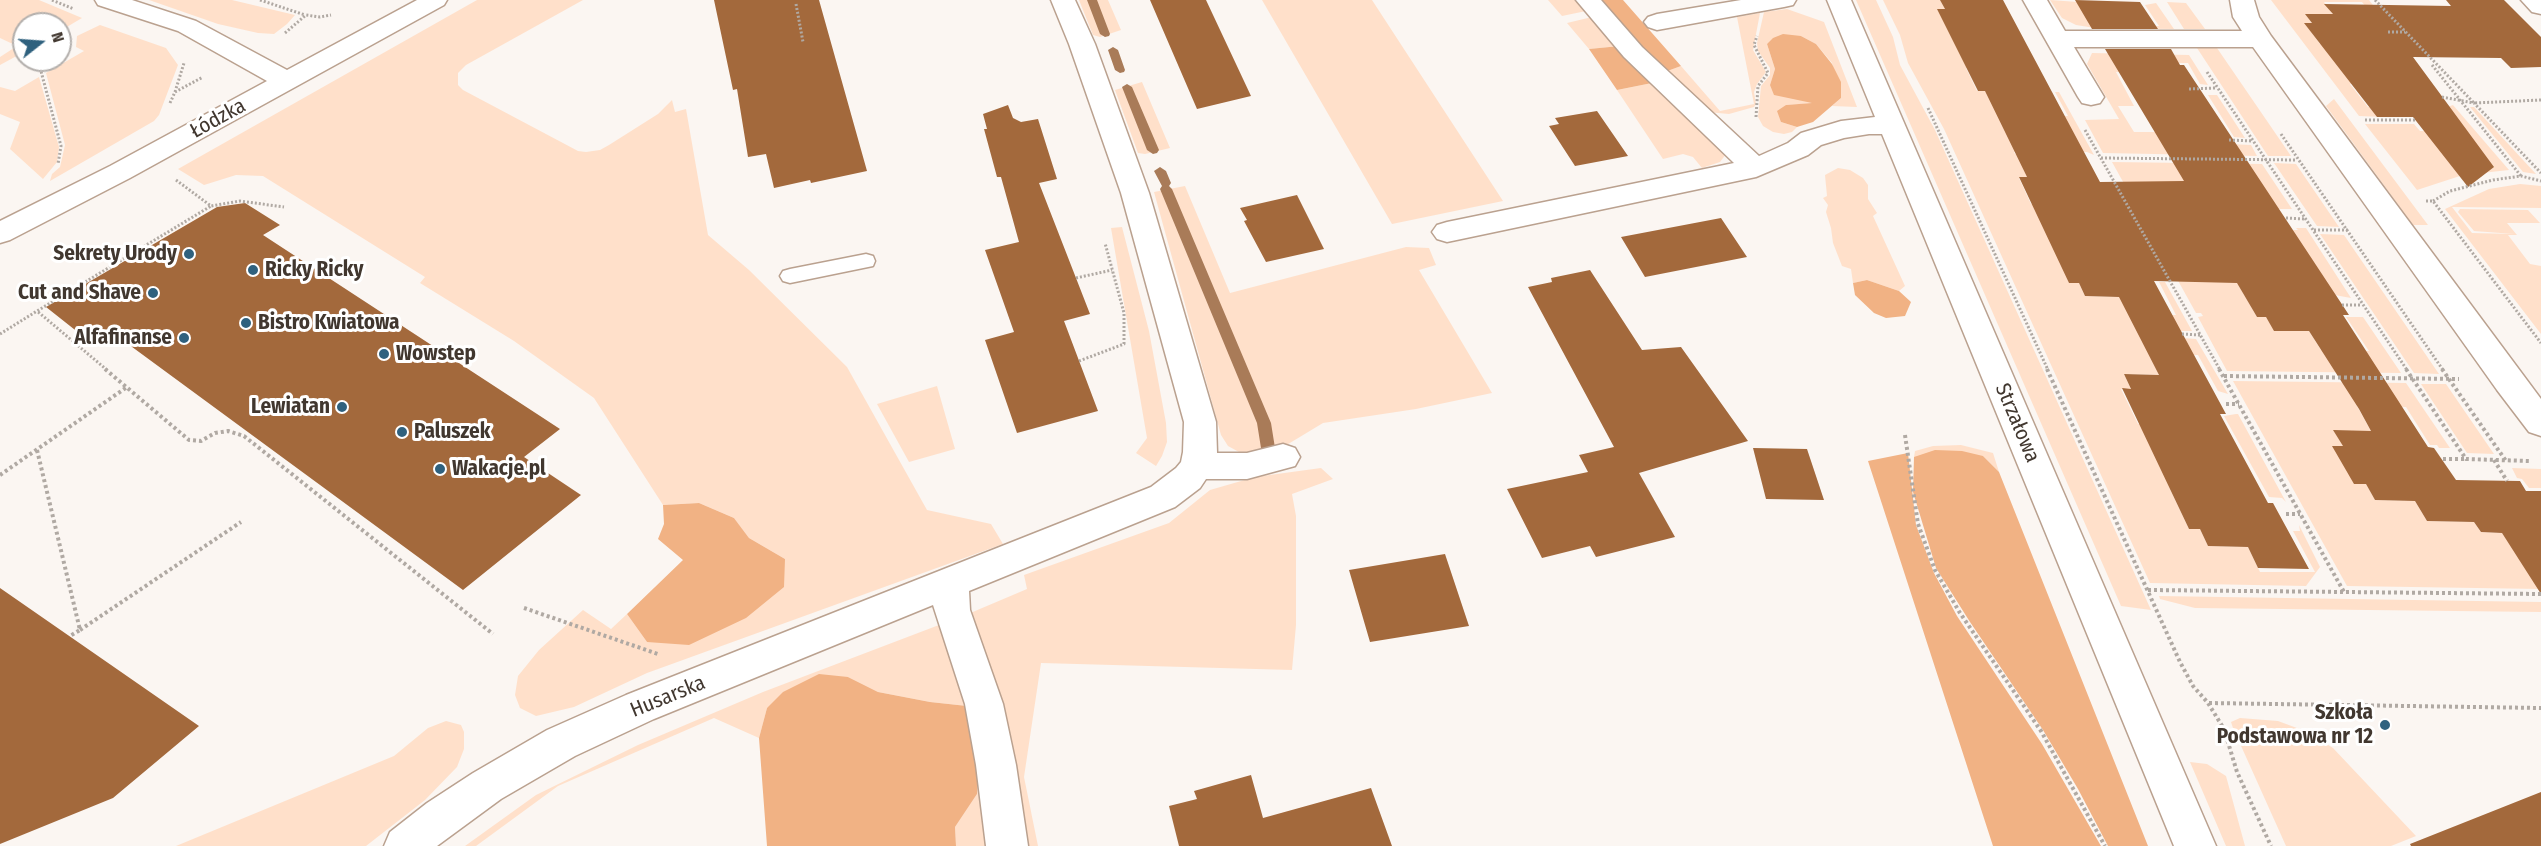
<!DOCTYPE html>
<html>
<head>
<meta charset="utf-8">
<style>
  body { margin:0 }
  #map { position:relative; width:2541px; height:846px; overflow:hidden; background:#fbf6f2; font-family:"Fira Sans Condensed",sans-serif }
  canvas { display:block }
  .north { position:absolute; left:12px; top:12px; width:60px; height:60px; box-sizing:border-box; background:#fff; border:2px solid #b3afac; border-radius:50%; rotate:73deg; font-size:16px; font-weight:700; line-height:24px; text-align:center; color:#41372f }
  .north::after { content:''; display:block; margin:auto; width:21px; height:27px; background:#2f617e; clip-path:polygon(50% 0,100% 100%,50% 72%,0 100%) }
</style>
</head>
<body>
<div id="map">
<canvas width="2541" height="846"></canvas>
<div class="north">N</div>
</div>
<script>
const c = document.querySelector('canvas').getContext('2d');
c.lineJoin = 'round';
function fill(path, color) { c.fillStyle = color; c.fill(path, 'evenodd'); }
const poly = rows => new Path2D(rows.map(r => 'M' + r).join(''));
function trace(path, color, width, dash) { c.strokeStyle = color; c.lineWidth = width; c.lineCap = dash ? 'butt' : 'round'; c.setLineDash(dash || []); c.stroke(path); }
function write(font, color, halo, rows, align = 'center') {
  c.font = font + ' "Fira Sans Condensed",sans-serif'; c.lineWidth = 6; c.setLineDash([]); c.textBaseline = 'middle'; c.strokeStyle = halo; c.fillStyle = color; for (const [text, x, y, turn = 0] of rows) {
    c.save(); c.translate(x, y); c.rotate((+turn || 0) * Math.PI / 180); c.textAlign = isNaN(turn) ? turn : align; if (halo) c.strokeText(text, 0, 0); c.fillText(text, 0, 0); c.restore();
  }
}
fill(poly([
  [0,0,39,0,82,18,60,31,60,24,24,24,24,52,0,65,0,57,17,46,0,38],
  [149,0,232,0,295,15,287,24,274,34,258,33,218,24],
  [477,0,583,0,466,65,458,73,458,85,463,90,578,151,586,152,600,150,609,145,658,114,672,100,675,112,686,109,708,235,749,270,847,367,927,510,991,524,1003,544,647,673,574,707,536,716,520,708,515,695,518,676,539,650,583,610,611,629,627,614,647,642,785,559,749,538,734,518,699,503,663,505,594,398,514,341,420,283,425,277,263,176,236,175,204,185,178,169],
  [1079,0,1108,0,1121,30,1100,37,1093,35],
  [1262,0,1372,0,1503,201,1392,224],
  [1548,0,1580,0,1586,11,1562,16],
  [1856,0,1876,0,1893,37,1900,65,1935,130,2151,610,2121,606],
  [1883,0,1968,0,1941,1,1974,68,1966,68,1977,91,1985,91,2027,116,2068,116,2055,92,2059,92,2094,155,2087,152,2014,152,2015,154,2047,154,2022,166,2027,177,2019,178,2031,204,2040,204,2069,283,2079,283,2085,296,2120,297,2129,315,2176,315,2159,282,2165,282,2192,331,2179,331,2182,338,2196,339,2228,394,2218,391,2198,355,2150,355,2159,375,2124,374,2131,389,2121,389,2138,424,2148,424,2170,489,2189,529,2200,529,2208,546,2248,547,2260,572,2315,572,2293,531,2300,531,2299,525,2320,567,2306,586,2150,583,1944,129,1908,63,1900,35],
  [2050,0,2078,2,2120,26,2159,26,2145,5,2156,3,2174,29,2095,28,2076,25,2062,18],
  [2271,0,2369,0,2390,27,2380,24,2362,2,2324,2,2333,14,2306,14,2312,23,2305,23,2320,44,2328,44,2358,83,2350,84,2368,107,2376,107,2383,117,2359,116],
  [2167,2,2186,3,2205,29,2184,29],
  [1787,9,1824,22,1857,107,1832,106,1841,98,1832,63,1816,44,1801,36,1767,44,1775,69,1770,85,1815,103,1786,105,1781,122,1797,127,1792,132,1784,134,1773,132,1763,126,1758,117,1761,86,1770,75,1770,68,1758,51,1757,43,1764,12],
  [1760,13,1753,50,1766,72,1757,84,1754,92,1756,104,1754,107,1729,114,1707,112,1662,73,1681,66,1720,111,1754,104,1737,17],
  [1592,17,1620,46,1589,49,1567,23],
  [100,25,166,48,178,65,159,115,154,121,50,181,52,174,60,167,65,145,46,73,84,51,76,47,77,36],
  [2197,48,2217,48,2291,156,2268,156],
  [2092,53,2189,55,2208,85,2200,84,2188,63,2141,63,2145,73,2116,72,2134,106,2118,106,2134,132,2155,132,2228,144,2251,145,2257,156,2103,153,2085,120,2119,119,2087,64],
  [39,77,59,147,57,162,43,179,10,149,20,122,0,114,0,87,15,91],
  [1142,82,1170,148,1145,154,1138,153,1115,90],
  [1657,82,1726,154,1720,162,1702,168,1693,157,1683,154,1663,159,1617,90],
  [2208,95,2217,95,2245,138,2234,137],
  [2334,99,2428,225,2413,225,2326,106],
  [2453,105,2509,170,2463,175,2417,190,2365,124,2414,124,2420,131,2467,132,2447,107],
  [2470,107,2474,107,2536,174,2523,172],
  [2112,162,2262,164,2292,209,2278,209,2239,286,2257,317,2266,317,2275,331,2309,331,2321,350,2369,351,2346,317,2363,317,2401,373,2227,371,2198,317,2203,316,2201,313,2196,313],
  [2274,163,2296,164,2339,227,2317,226],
  [1838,168,1850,170,1863,178,1868,185,1868,199,1877,213,1873,216,1905,286,1899,291,1867,280,1853,283,1851,269,1842,266,1833,243,1831,228,1826,212,1828,205,1823,198,1827,196,1825,175],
  [2520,184,2541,186,2541,208,2452,207,2472,233,2514,234,2474,231,2458,212,2460,209,2528,210,2540,223,2507,223,2517,235,2508,235,2530,264,2541,266,2541,334,2445,209,2489,189],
  [1185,186,1230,293,1406,247,1429,248,1436,265,1419,270,1492,393,1416,409,1323,423,1270,455,1254,456,1239,452,1228,446,1221,435,1154,192],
  [1122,227,1149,331,1166,423,1167,442,1162,456,1156,466,1136,453,1147,438,1111,228],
  [2296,228,2306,228,2351,298,2329,294,2288,230,2298,230],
  [2320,234,2344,235,2439,374,2414,373],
  [2233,381,2406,383,2450,448,2439,448,2437,445,2430,445,2406,407,2357,406,2371,431,2343,446,2333,446,2366,484,2375,500,2415,501,2427,521,2474,522,2481,532,2502,533,2541,589,2347,586],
  [2421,384,2446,384,2494,454,2467,453],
  [937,386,955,449,909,462,877,404],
  [2236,414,2238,414,2286,502,2282,498,2269,497,2224,416],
  [1961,445,1993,453,1999,472,1983,456,1914,457,1915,451,1933,446],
  [1321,468,1333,479,1292,494,1296,516,1296,625,1292,670,1041,663,1024,777,1038,846,1022,846,968,614,1027,589,1024,575,1169,523,1210,490,1255,477],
  [2512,468,2541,469,2541,488,2529,488,2522,479,2517,478],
  [2159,596,2541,602,2541,612,2195,608,2160,599],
  [939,625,967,706,930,702,878,692,848,677,767,708,759,738,714,718,558,786,476,846,465,846,536,795,638,745,763,692],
  [2240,718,2278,721,2305,731,2333,748,2416,836,2391,846,2286,846,2233,728,2231,722],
  [446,721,461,725,464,732,464,749,457,767,425,800,366,846,176,846,394,756,428,728],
  [980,760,993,846,956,846,955,827,977,794],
  [2190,762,2207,764,2226,776,2245,846,2226,846]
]), '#ffe0ca');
fill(poly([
  [1594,0,1623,0,1681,66,1662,73],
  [1783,34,1801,36,1816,44,1832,64,1841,82,1841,98,1813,122,1797,127,1781,122,1777,111,1786,105,1812,103,1774,95,1770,85,1775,69,1767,44,1773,38],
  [1620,46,1657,82,1617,90,1589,49],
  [1867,280,1899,291,1911,302,1905,316,1886,318,1874,313,1855,295,1853,283],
  [1935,450,1962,451,1983,456,1999,472,2148,846,2108,846,2078,789,2043,730,1970,622,1936,568,1913,492,1914,457],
  [1908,453,1916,525,1934,573,1957,616,2042,744,2101,846,1993,846,1868,461],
  [699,503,734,518,749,538,785,559,784,587,746,618,689,645,647,642,627,614,683,560,658,539,664,524,663,505],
  [819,674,848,677,878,692,930,702,967,706,980,760,977,794,955,827,956,846,767,846,759,738,767,708,783,692]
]), '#f1b284');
fill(poly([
  [1087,0,1097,0,1110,34,1109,36,1105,37,1100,34,1087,0],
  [1113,47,1118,50,1125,70,1124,72,1120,73,1115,70,1108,50,1113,47],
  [1127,84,1132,87,1159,150,1157,153,1153,154,1147,150,1122,87,1127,84],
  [1160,167,1166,171,1171,183,1169,186,1172,189,1271,423,1275,448,1273,452,1268,453,1263,452,1261,448,1257,423,1160,189,1162,186,1154,171,1160,167]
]), '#a97b58');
fill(poly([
  [714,0,819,0,867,171,811,183,810,180,774,188,766,154,748,157,737,89,733,90],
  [1150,0,1206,0,1251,96,1197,109],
  [1940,0,2003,0,2100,182,2184,181,2105,49,2171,49,2180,65,2184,65,2349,315,2343,315,2428,447,2434,448,2456,480,2520,481,2526,491,2541,491,2541,594,2502,533,2481,532,2474,522,2427,521,2415,501,2375,500,2366,484,2354,484,2332,446,2343,446,2333,430,2371,431,2359,409,2309,331,2274,331,2266,317,2257,317,2237,283,2154,281,2226,414,2220,414,2268,503,2273,503,2309,569,2258,568,2248,547,2208,546,2200,529,2189,529,2122,388,2131,389,2124,374,2159,375,2119,297,2085,296,2079,283,2069,283,2019,177,2027,177,1985,91,1978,91,1937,9,1945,9],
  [2075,0,2140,2,2158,29,2092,29],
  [2446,0,2504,0,2541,37,2541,67,2511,68,2501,58,2413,57,2494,167,2468,187,2413,117,2377,117,2304,23,2312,23,2305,14,2333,14,2324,4,2451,6],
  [1008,105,1013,118,1021,122,1038,119,1057,179,1039,183,1090,314,1064,321,1098,411,1017,433,985,340,1014,332,985,250,1019,242,1001,177,997,177,984,129,987,129,983,114],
  [1597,111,1628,156,1575,166,1549,126,1559,124,1555,118],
  [1297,195,1324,249,1266,262,1244,221,1247,220,1240,208],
  [245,203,280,225,263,235,560,429,524,457,581,495,463,590,109,330,89,341,46,307,217,207],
  [1721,218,1747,257,1645,277,1621,237],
  [1590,270,1642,350,1681,347,1748,441,1639,473,1675,537,1596,557,1590,546,1542,558,1507,489,1588,472,1579,455,1614,447,1528,287,1552,282,1551,278],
  [1753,448,1807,449,1824,500,1766,499],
  [1445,554,1469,626,1370,642,1349,570],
  [0,588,199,726,113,798,0,844],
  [1251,775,1263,818,1371,788,1392,846,1179,846,1169,806,1197,799,1194,791],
  [2541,792,2541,846,2411,846,2410,844]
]), '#a3693c');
const lane = poly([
  [866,254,873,256,875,261,873,266,790,283,783,281,780,276,783,271,790,269,866,254]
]);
const street = poly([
  [1051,0,1075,0,1095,44,1149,193,1216,422,1217,453,1247,453,1283,444,1295,448,1300,457,1295,466,1247,479,1206,479,1200,488,1175,507,969,591,970,610,1003,704,1016,765,1028,846,986,846,976,765,965,704,933,605,654,719,575,756,501,799,437,846,384,846,390,832,427,803,473,773,547,730,626,695,1151,487,1176,468,1181,462,1183,452,1184,422,1121,193,1069,44,1051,0],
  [1576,0,1601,0,1642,47,1759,156,1788,143,1801,133,1841,121,1875,117,1827,0,1851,0,2216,846,2174,846,1882,134,1869,134,1844,138,1821,145,1808,155,1756,177,1447,242,1437,239,1432,232,1437,225,1447,222,1734,163,1624,57,1576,0],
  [1741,0,1796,0,1793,5,1784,7,1657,30,1648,27,1644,22,1648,17,1657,14,1741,0],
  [2023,0,2047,0,2065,31,2242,31,2233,17,2230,0,2254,0,2259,17,2271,36,2541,399,2541,436,2529,432,2497,390,2253,47,2074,47,2104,97,2100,103,2091,105,2082,103,2078,97,2023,0],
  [2521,0,2541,0,2541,14,2532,12,2521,0]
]);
const secondary = poly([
  [95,0,132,0,196,21,287,70,417,0,447,0,444,5,130,178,10,240,0,243,0,221,110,166,267,81,178,31,98,5,95,0]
]);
trace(lane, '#baa18f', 3);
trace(street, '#baa18f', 3);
trace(secondary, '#baa18f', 3);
trace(poly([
  [52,0,74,9],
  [260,0,305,15],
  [2375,0,2474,103,2541,100],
  [796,4,803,42],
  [2388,32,2405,32],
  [285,33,306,15,320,17,331,15],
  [38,60,61,146,58,164],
  [2432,65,2521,176],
  [2207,72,2407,370],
  [2189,89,2216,88],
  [175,92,184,63],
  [2442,97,2474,103,2541,173],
  [170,103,175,92,203,77],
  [1928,108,2048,370],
  [1756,117,1758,86,1768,73,1754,45,1757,36],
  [2365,120,2415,120],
  [2085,130,2220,370],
  [2281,134,2443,370],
  [2229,140,2252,141],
  [2101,158,2297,160],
  [176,180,211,206,240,201,284,207],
  [2426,201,2433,201,2541,343],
  [2433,201,2450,191,2493,180,2521,176,2541,181],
  [2286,218,2305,219],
  [2314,230,2348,230],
  [1076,278,1112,270],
  [2342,305,2361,305],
  [0,334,37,311],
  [2182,334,2200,335],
  [1079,361,1124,344,1124,313,1105,243],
  [107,370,37,311,211,206]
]), '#b0a9a3', 3, [2, 2]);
trace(poly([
  [105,369,189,440,201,441,215,433,228,431,244,436,493,634],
  [2047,369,2180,662,2193,686,2208,703,2224,729,2237,772,2271,846],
  [2219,369,2344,592],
  [2406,369,2466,459,2529,461],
  [2442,369,2506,461],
  [2224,376,2459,379],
  [2226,404,2239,404],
  [1905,435,1918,524,1935,570,1960,613,2041,731,2105,846],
  [37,450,80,630,70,636],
  [2443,459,2465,459],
  [2494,460,2507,481],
  [0,475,127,387],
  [2286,514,2300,514],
  [2148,590,2541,594],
  [524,608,658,654],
  [80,630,241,522],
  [2209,703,2541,708]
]), '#b0a9a3', 4, [3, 3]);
fill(lane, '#fff');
fill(street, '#fff');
fill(secondary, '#fff');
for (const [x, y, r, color] of [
  [189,254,6,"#2f617e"],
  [253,270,6,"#2f617e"],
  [153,293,6,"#2f617e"],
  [246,323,6,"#2f617e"],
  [184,338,6,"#2f617e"],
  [384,354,6,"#2f617e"],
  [342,407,6,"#2f617e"],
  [402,432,6,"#2f617e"],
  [440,469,6,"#2f617e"],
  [2385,725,6,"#2f617e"]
]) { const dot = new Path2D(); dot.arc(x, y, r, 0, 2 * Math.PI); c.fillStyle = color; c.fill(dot); trace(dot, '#fff', 2); }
write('21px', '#41372f', '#fff', [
  ["Łódzka",218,119,-29],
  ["Strzałowa",2017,423,67],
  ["Husarska",668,697,-22]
]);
write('bold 21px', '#41372f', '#fff', [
  ["Sekrety Urody",177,254],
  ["Ricky Ricky",265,270,"left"],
  ["Cut and Shave",141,293],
  ["Bistro Kwiatowa",258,323,"left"],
  ["Alfafinanse",172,338],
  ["Wowstep",396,354,"left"],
  ["Lewiatan",330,407],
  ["Paluszek",414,432,"left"],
  ["Wakacje.pl",452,469,"left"],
  ["Szkoła",2373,713],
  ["Podstawowa nr 12",2373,737]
], 'right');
</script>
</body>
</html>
